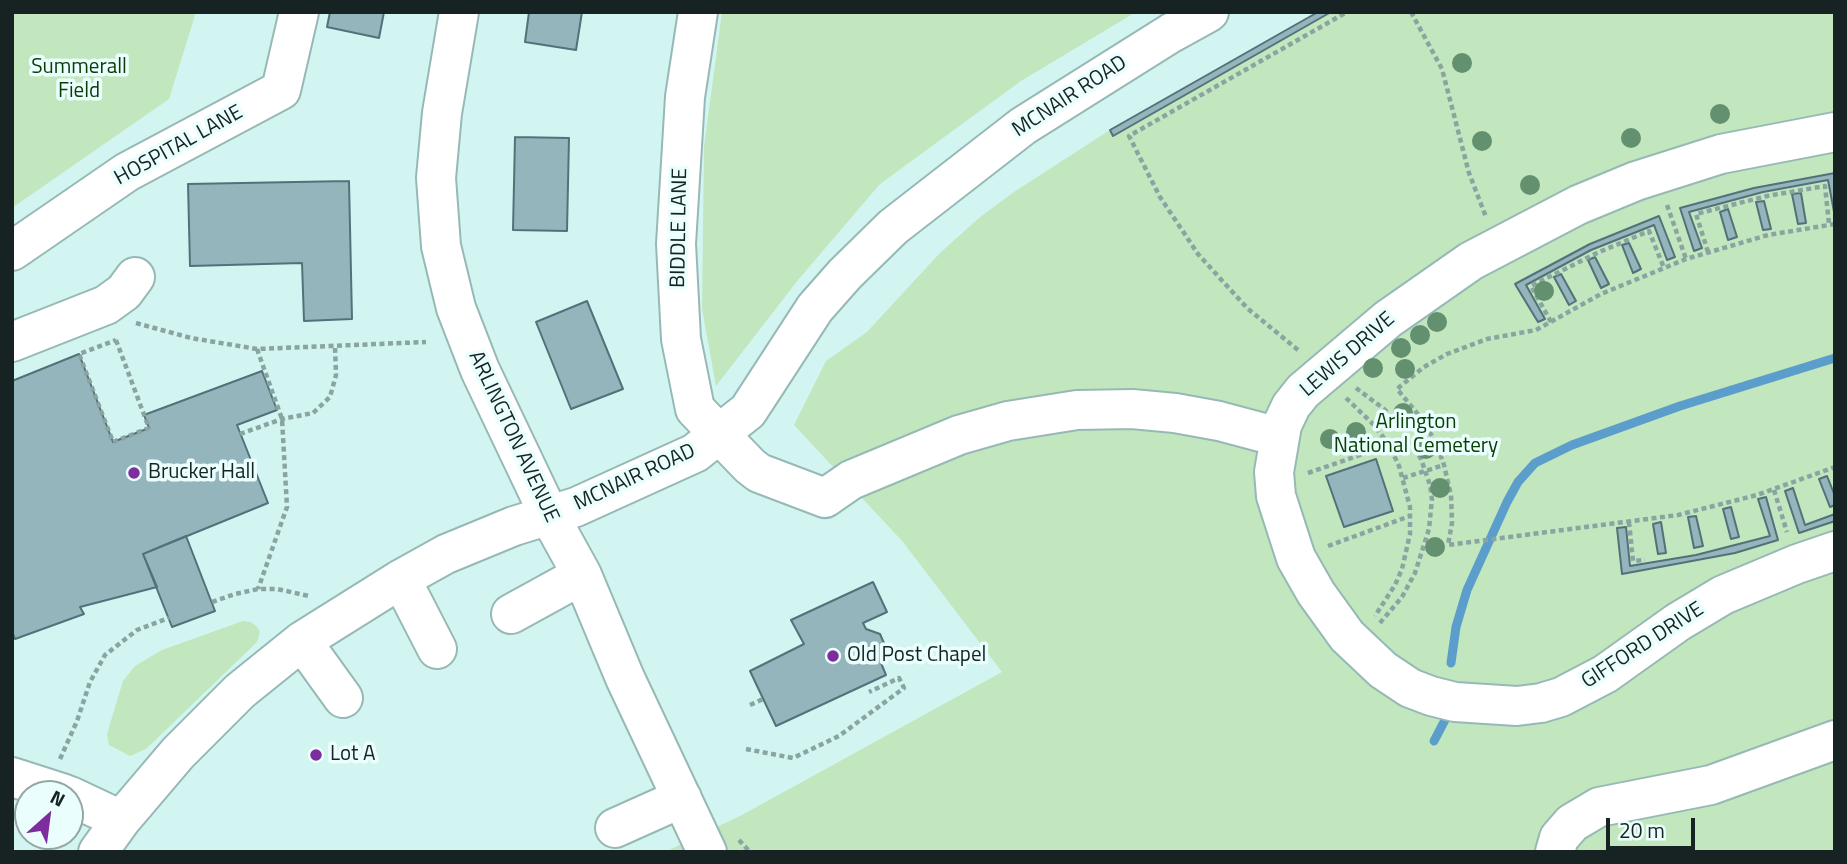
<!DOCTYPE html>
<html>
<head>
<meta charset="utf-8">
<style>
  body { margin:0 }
  #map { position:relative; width:1847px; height:864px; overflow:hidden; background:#d2f5f2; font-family:"Titillium Web",sans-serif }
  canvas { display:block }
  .frame { position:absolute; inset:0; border:14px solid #162322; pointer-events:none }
  .north { position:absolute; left:14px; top:780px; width:70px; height:70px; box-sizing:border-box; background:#eafffd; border:2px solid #95a7a5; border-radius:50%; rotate:28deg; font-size:19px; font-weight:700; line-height:28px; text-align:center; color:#162322 }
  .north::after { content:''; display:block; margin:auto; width:24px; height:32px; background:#7d2d9d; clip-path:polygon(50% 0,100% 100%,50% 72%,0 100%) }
  .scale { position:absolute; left:1606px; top:818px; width:89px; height:32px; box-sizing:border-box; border:4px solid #162322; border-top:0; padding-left:9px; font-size:21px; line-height:24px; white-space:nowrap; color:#162322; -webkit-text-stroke:5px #eafffd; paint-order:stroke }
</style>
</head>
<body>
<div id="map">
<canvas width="1847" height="864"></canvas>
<div class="frame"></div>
<div class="north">N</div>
<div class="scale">20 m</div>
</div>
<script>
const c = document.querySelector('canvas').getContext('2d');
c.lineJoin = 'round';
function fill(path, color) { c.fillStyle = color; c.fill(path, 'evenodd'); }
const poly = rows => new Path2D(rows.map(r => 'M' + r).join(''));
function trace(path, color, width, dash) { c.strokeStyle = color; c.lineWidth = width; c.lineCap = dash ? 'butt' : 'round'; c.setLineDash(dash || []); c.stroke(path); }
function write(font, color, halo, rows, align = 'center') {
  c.font = font + ' "Titillium Web",sans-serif'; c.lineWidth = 7; c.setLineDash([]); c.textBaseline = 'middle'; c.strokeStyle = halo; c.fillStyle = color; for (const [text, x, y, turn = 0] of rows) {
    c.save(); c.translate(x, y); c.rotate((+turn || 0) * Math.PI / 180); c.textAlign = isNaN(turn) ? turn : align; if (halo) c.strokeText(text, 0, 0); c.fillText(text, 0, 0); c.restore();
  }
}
fill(poly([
  [12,12,196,12,169,99,12,208],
  [722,12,1136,12,1021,81,880,184,798,280,716,386,702,309,704,147],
  [1318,12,1835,12,1835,852,665,852,742,815,1002,672,903,542,794,425,826,361,867,332,939,254,980,217,1014,192,1110,130],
  [243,621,251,622,257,627,260,632,257,642,146,749,130,756,109,745,107,734,123,681,135,666,162,650]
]), '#c2e6bd');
trace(poly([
  [1451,663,1456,627,1467,590,1507,502,1518,482,1535,463,1572,445,1680,406,1835,358],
  [1434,741,1445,720]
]), '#5b9ecc', 9);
const building = poly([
  [330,12,384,12,379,38,327,27,330,12],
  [529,12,582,12,576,50,525,42,529,12],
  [1318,12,1331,12,1113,136,1110,130,1318,12],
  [515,137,569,138,567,231,513,230,515,137],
  [1835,173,1835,217,1828,180,1763,192,1689,212,1702,248,1694,251,1680,208,1754,188,1835,173],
  [349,181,352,319,304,321,302,263,190,266,188,184,349,181],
  [1801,193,1806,223,1798,224,1792,194,1801,193],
  [1764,201,1771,229,1763,230,1756,202,1764,201],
  [1728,209,1737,237,1728,240,1720,212,1728,209],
  [1659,216,1675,257,1667,260,1654,225,1591,250,1526,285,1545,319,1538,322,1515,284,1590,244,1659,216],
  [1629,243,1641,269,1633,273,1622,245,1629,243],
  [1595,257,1609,284,1601,288,1588,260,1595,257],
  [1561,274,1576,301,1569,305,1554,277,1561,274],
  [587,301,623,389,571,409,536,322,587,301],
  [79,354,113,442,149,428,144,415,262,371,277,410,237,425,268,503,143,554,157,587,80,607,84,614,15,639,12,631,12,381,79,354],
  [1376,459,1393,511,1344,527,1326,476,1376,459],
  [1827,476,1835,496,1835,505,1830,507,1819,479,1827,476],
  [1793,488,1805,525,1835,514,1835,521,1799,533,1785,491,1793,488],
  [1766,497,1778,540,1735,553,1622,574,1617,528,1626,527,1630,566,1696,555,1770,536,1758,499,1766,497],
  [1731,507,1739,537,1731,539,1723,509,1731,507],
  [1696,516,1703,546,1694,548,1688,517,1696,516],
  [1661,522,1666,553,1658,554,1653,524,1661,522],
  [186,536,215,611,172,627,143,554,186,536],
  [873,582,887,612,863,623,866,629,880,634,887,650,881,663,886,675,776,726,750,671,804,644,791,620,873,582]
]);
fill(building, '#95b5bd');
trace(building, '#537179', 2);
const minor = poly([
  [459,12,442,113,436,178,441,246,456,308,480,370,549,515,582,575,625,678,707,852],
  [698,12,685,97,676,244,681,339,695,409,750,466,759,473,825,498,851,480,959,435,1008,421,1077,410,1132,409,1175,413,1219,421,1279,437],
  [1835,132,1721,154,1636,181,1578,205,1471,261,1388,319,1303,391,1291,406,1282,425,1274,472,1276,496,1296,558,1316,593,1347,636,1383,670,1410,688,1431,696,1455,702,1517,706,1541,703,1561,697,1605,674,1678,622,1723,595,1797,564,1835,551],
  [12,251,127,172,281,90,299,12],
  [12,342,106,305,124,292,135,277],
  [401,579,437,649],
  [511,614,582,575],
  [302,641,343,698],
  [12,777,65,794],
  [70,796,121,820],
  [615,828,682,798],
  [98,852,121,820,178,753,240,691,302,641,401,579,446,554,514,526,576,507,695,453,748,411,815,308,845,274,893,227,1023,126,1171,33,1209,12],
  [1555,852,1559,838,1572,823,1599,807,1711,785,1835,740]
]);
trace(minor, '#97b9b6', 42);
trace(poly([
  [1411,12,1442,69,1469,173,1486,217],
  [1667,205,1686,259],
  [1835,224,1768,235,1686,259,1601,294,1536,330,1487,339,1447,354,1424,367,1397,389,1422,419,1436,443,1444,465,1451,495,1452,523,1448,545,1678,515,1757,495,1835,467],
  [1708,252,1696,214,1767,196,1825,186,1829,224],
  [1551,322,1531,286,1597,253,1649,231,1664,268],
  [136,323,191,338,257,349,426,342],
  [116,340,149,428,113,442,79,354,116,340],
  [257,349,282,419,287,507,258,589],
  [1298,350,1247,308,1198,254,1160,197,1129,136,1347,12],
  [1356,388,1384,409,1402,427,1421,459,1430,485,1432,499,1429,529,1415,573,1402,597,1379,624],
  [1346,398,1374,425,1389,445,1399,466,1410,507,1410,534,1402,569,1395,585,1375,616],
  [240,434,282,419,313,413,330,397,336,375,335,346],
  [1308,473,1389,445],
  [1403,478,1444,465],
  [1774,490,1787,532],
  [1629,522,1633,561,1645,560],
  [1328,546,1410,516],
  [212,602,235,594,258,589,277,589,309,596],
  [750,705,763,699],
  [746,749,793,758,839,736,904,688,899,678,869,692],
  [60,759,77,721,90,682,105,655,137,630,169,618],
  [739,840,750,852]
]), '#8aa4a2', 4.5, [5, 3.5]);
trace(minor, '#fff', 38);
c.fillStyle = '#63906f';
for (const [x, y] of [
  [1462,63],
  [1720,114],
  [1631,138],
  [1482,141],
  [1530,185],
  [1544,291],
  [1437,322],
  [1420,335],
  [1401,348],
  [1373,368],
  [1405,369],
  [1403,413],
  [1356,432],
  [1330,439],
  [1426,449],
  [1440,488],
  [1435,547]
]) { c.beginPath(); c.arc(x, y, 10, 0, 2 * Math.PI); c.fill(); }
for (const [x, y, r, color] of [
  [134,473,7,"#7d2d9d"],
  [833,656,7,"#7d2d9d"],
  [316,755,7,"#7d2d9d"]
]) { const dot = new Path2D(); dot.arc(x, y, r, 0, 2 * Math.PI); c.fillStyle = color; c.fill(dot); trace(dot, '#eafffd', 2.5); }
write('21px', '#083d03', '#eafffd', [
  ["Summerall",79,68],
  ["Field",79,92],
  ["Arlington",1416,423],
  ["National Cemetery",1416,447]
]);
write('21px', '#162322', '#eafffd', [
  ["MCNAIR ROAD",1070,97,-33],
  ["HOSPITAL LANE",179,146,-29],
  ["BIDDLE LANE",680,228,-89],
  ["LEWIS DRIVE",1348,355,-41],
  ["ARLINGTON AVENUE",513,437,65],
  ["MCNAIR ROAD",635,478,-25],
  ["GIFFORD DRIVE",1643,646,-33]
]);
write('21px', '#162322', '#eafffd', [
  ["Brucker Hall",148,473],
  ["Old Post Chapel",847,656],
  ["Lot A",330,755]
], 'left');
</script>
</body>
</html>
